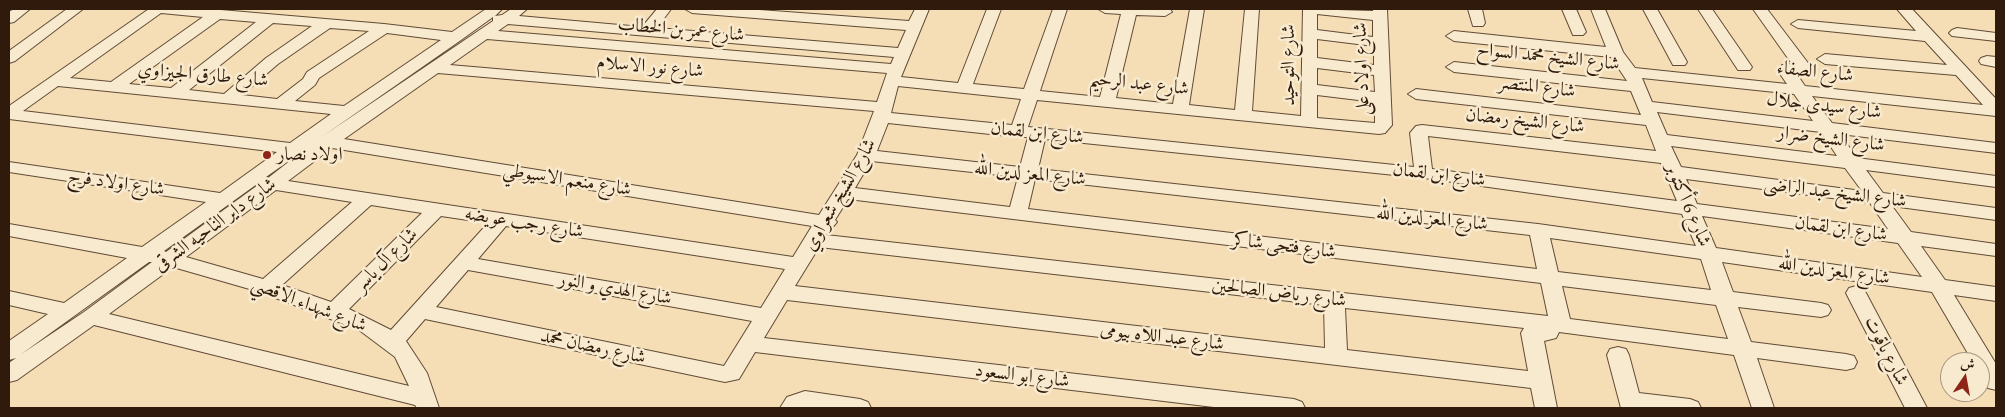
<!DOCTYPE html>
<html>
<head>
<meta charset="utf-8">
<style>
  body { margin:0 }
  #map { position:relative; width:2005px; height:417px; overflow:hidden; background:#f5deb5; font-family:"EB Garamond",Amiri,serif }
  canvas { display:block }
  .frame { position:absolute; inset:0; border:10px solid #301a0b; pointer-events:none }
  .north { position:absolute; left:1940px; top:352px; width:50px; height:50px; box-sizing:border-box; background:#f8eacf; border:1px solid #a89781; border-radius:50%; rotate:12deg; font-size:14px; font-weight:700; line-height:20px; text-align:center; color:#301a0b }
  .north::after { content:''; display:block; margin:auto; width:18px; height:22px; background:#8f2418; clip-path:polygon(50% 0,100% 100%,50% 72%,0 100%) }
</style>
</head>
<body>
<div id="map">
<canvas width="2005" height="417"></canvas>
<div class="frame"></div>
<div class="north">ش</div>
</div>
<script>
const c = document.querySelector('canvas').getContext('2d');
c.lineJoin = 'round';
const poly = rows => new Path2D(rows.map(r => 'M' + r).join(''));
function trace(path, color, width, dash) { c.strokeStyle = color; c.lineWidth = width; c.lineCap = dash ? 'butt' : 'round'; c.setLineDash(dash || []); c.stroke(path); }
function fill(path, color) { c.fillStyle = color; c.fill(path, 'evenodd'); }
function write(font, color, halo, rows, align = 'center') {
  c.font = font + ' "EB Garamond",Amiri,serif'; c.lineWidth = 5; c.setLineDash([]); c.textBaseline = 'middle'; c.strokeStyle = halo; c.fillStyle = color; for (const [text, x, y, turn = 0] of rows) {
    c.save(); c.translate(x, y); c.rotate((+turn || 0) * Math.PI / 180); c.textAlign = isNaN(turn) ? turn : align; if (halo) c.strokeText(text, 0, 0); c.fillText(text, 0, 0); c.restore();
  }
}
const minor = poly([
  [14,9,30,9,14,22,9,23,9,12,14,9],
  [67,9,83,9,15,61,9,63,9,51,67,9],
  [149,9,209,9,384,24,452,32,486,9,502,9,495,16,502,15,511,9,527,9,519,16,642,27,657,9,671,9,657,28,898,48,906,30,692,13,685,9,746,9,909,21,915,9,929,9,901,77,958,83,987,9,1001,9,973,84,1024,89,1053,9,1067,9,1040,91,1100,97,1121,14,1105,13,1098,9,1170,9,1172,12,1165,16,1136,15,1116,98,1173,104,1190,9,1204,9,1189,105,1235,110,1245,9,1259,9,1252,111,1301,116,1303,9,1373,11,1373,9,1387,9,1392,125,1385,133,1379,134,1037,100,1028,127,1414,167,1410,133,1416,126,1422,125,1656,151,1646,125,1416,99,1408,94,1416,89,1641,115,1631,91,1454,72,1446,67,1454,62,1627,81,1611,57,1454,41,1446,36,1454,31,1606,47,1591,9,1605,9,1623,52,1635,68,1787,84,1778,71,1782,65,1792,64,1753,9,1767,9,1811,67,1807,72,1796,73,1805,86,1983,105,1956,75,1825,64,1817,59,1825,54,1947,65,1925,41,1798,28,1791,24,1798,20,1916,31,1897,9,1912,9,1996,99,1996,116,1812,96,1832,123,1996,143,1996,153,1840,134,1857,158,1996,176,1996,187,1866,170,1883,193,1996,208,1996,220,1892,206,1911,232,1996,244,1996,256,1921,246,1945,280,1996,287,1996,301,1954,295,1996,364,1996,390,1988,388,1980,374,1980,362,1973,362,1932,292,1722,262,1733,292,1821,303,1828,305,1831,310,1828,315,1821,317,1738,307,1751,342,1846,354,1854,356,1857,362,1854,368,1846,370,1757,358,1774,408,1752,408,1734,355,1559,332,1556,338,1544,341,1557,408,1535,408,1531,388,787,300,764,338,1294,399,1302,402,1305,408,1222,408,755,352,739,379,725,382,425,319,406,341,427,373,439,408,417,408,415,405,94,325,17,380,9,382,9,363,16,358,9,360,9,341,48,314,9,305,9,291,64,303,127,258,9,236,9,224,142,247,206,202,9,172,9,162,220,193,277,152,9,119,9,106,149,9],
  [161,13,203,17,111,82,70,78,161,13],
  [1317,14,1373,20,1373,37,1317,30,1317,14],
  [493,17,493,21,323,136,461,40,493,17],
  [220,19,256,22,171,88,129,84,220,19],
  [273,23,312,26,266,58,224,94,189,90,273,23],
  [508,24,894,57,891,64,498,31,508,24],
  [330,28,369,31,307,72,303,79,277,99,242,95,278,64,330,28],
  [387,33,441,40,344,106,295,101,315,85,319,78,387,33],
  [487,39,887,73,877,102,450,65,487,39],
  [1317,39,1374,46,1374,65,1317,58,1317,39],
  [1317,68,1374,75,1375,92,1317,85,1317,68],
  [438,73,874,111,857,155,819,215,344,139,438,73],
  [1642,78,1794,94,1813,121,1652,102,1642,78],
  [58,86,331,114,290,143,23,111,58,86],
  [898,86,1021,99,1012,125,891,113,898,86],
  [1317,95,1375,102,1375,123,1317,118,1317,95],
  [1657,112,1821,132,1837,156,1667,135,1657,112],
  [888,123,1018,137,1028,137,1020,167,877,151,888,123],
  [1428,136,1661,163,1677,201,1432,169,1428,136],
  [1045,139,1424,178,1682,214,1696,246,1538,224,1038,169,1045,139],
  [314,142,268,178,266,177,300,153,314,142],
  [1671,146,1845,168,1862,191,1681,167,1671,146],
  [332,148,812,226,793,257,288,181,332,148],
  [871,161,1018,177,1010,207,855,188,871,161],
  [1035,179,1530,235,1537,269,1028,209,1035,179],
  [1686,179,1870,203,1888,229,1697,204,1686,179],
  [257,184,258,185,166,252,164,251,257,184],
  [276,190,352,202,263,279,186,257,276,190],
  [848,199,1541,283,1548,316,826,235,837,222,835,220,848,199],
  [371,205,422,213,331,302,282,285,371,205],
  [441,216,488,223,391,330,349,309,441,216],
  [1702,216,1898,243,1922,277,1716,248,1702,216],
  [506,226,785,269,761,308,478,259,506,226],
  [1550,238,1701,259,1711,290,1558,272,1550,238],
  [819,247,1324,305,1325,348,795,286,819,247],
  [149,262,152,262,84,312,20,355,149,262],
  [173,267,260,292,359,330,395,357,409,386,109,314,173,267],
  [468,270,752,321,724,366,436,307,468,270],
  [1562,286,1716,305,1728,339,1570,319,1562,286],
  [1345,308,1524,328,1521,333,1528,371,1347,350,1345,308],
  [1468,9,1482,9,1485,23,1483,26,1473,26,1468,9],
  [1562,9,1576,9,1586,32,1583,35,1573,35,1562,9],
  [1643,9,1657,9,1687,62,1685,65,1673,65,1643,9],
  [1698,9,1712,9,1752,67,1750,70,1738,70,1698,9],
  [1957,28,1996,33,1996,41,1952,36,1949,33,1952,30,1957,28],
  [1987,56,1996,57,1996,67,1981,64,1979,61,1981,58,1987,56],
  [1856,286,1863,288,1866,293,1927,408,1905,408,1846,293,1849,288,1856,286],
  [1618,347,1626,349,1629,355,1639,393,1690,399,1698,402,1701,408,1621,408,1607,355,1610,349,1618,347],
  [805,391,860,399,868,402,871,408,780,408,787,397,805,391]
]);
trace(minor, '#614b36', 2);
fill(minor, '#f8eacf');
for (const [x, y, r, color] of [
  [267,155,5,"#8f2418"]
]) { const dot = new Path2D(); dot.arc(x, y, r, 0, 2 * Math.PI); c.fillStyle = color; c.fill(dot); trace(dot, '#f8eacf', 2); }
write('19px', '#301a0b', '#f8eacf', [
  ["شارع عمر بن الخطاب",681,30,5],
  ["شارع الشيخ محمد السواح",1548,57,6],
  ["شارع التوحيد",1289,65,-90],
  ["شارع نور الاسلام",650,67,5],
  ["شارع اولاد على",1362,69,-92],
  ["شارع الصفاء",1815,72,6],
  ["شارع طارق الجيزاوي",203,75,5],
  ["شارع عبد الرحيم",1139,84,6],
  ["شارع المنتصر",1537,87,7],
  ["شارع سيدى جلال",1824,106,7],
  ["شارع الشيخ رمضان",1525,121,6],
  ["شارع ابن لقمان",1037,133,6],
  ["شارع الشيخ ضرار",1831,139,7],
  ["شارع المعز لدين الله",1030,174,6],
  ["شارع ابن لقمان",1439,175,7],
  ["شارع منعم الاسيوطي",567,180,9],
  ["شارع اولاد فرج",116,183,8],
  ["شارع الشيخ عبد الراضى",1835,193,7],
  ["شارع الشيخ شعراوي",840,195,-60],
  ["شارع 6 أكتوبر",1688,205,67],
  ["شارع المعز لدين الله",1432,219,6],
  ["شارع رجب عويضه",524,223,9],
  ["شارع داير الناحيه الشرقى",215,225,-36],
  ["شارع ابن لقمان",1841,229,8],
  ["شارع فتحى شاكر",1284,246,7],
  ["شارع آل ياسر",386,260,-45],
  ["شارع المعز لدين الله",1834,271,8],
  ["شارع الهدي و النور",615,289,10],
  ["شارع رياض الصالحين",1279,293,7],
  ["شارع شهداء الاقصي",309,305,21],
  ["شارع عبد اللاه بيومى",1162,337,7],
  ["شارع رمضان محمد",593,347,12],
  ["شارع ياقوت",1886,351,63],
  ["شارع ابو السعود",1022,376,7]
]);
write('19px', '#301a0b', '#f8eacf', [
  ["اولاد نصار",277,155]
], 'left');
</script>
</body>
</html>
